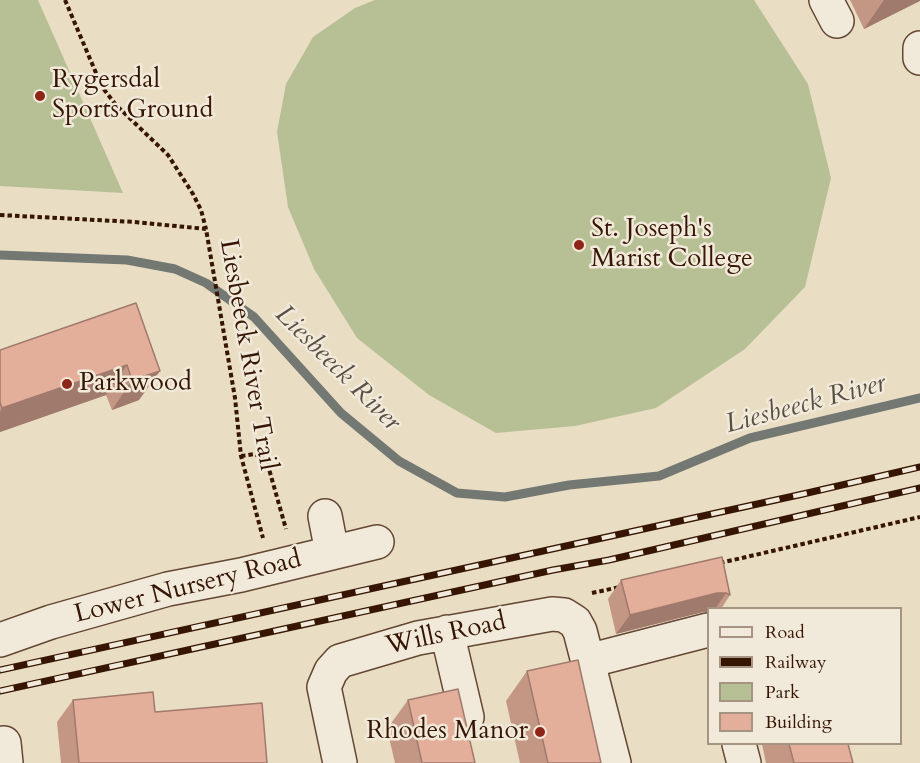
<!DOCTYPE html>
<html>
<head>
<meta charset="utf-8">
<style>
  body { margin:0 }
  #map { position:relative; width:920px; height:763px; overflow:hidden; background:#e9ddc4; font-family:Cardo,serif }
  canvas { display:block }
  .legend { position:absolute; left:707px; top:607px; width:195px; height:138px; box-sizing:border-box; background:#f1e9d9; border:2px solid #a69483; margin:0; padding:8px 10px; list-style:none; font-size:18px; color:#361503 }
  .legend li { display:flex; align-items:center; gap:12px; height:30px }
  .legend b { width:30px; border:2px solid #a69483 }
</style>
</head>
<body>
<div id="map">
<canvas width="920" height="763"></canvas>
<ul class="legend">
<li><b style="height:8px;background:#f1e9d9"></b>Road</li>
<li><b style="height:8px;background:#361503"></b>Railway</li>
<li><b style="height:16px;background:#b7c094"></b>Park</li>
<li><b style="height:16px;background:#e4af9a"></b>Building</li>
</ul>
</div>
<script>
const c = document.querySelector('canvas').getContext('2d');
c.lineJoin = 'round';
function fill(path, color) { c.fillStyle = color; c.fill(path, 'evenodd'); }
const poly = rows => new Path2D(rows.map(r => 'M' + r).join(''));
function trace(path, color, width, dash) { c.strokeStyle = color; c.lineWidth = width; c.lineCap = dash ? 'butt' : 'round'; c.setLineDash(dash || []); c.stroke(path); }
function write(font, color, halo, rows, align = 'center') {
  c.font = font + ' Cardo,serif'; c.lineWidth = 5; c.setLineDash([]); c.textBaseline = 'middle'; c.strokeStyle = halo; c.fillStyle = color; for (const [text, x, y, turn = 0] of rows) {
    c.save(); c.translate(x, y); c.rotate((+turn || 0) * Math.PI / 180); c.textAlign = isNaN(turn) ? turn : align; if (halo) c.strokeText(text, 0, 0); c.fillText(text, 0, 0); c.restore();
  }
}
fill(poly([
  [0,0,38,0,123,193,0,186],
  [375,0,754,0,808,84,831,178,805,287,745,349,656,408,575,426,496,433,429,395,357,338,314,269,288,207,277,132,286,84,313,37,355,8]
]), '#b7c094');
trace(poly([
  [0,255,127,260,175,269,206,283,254,317,341,413,399,461,457,493,505,497,569,485,659,476,750,438,920,398]
]), '#737873', 9);
const minor = poly([
  [826,0,837,21],
  [920,48,920,58],
  [325,516,332,552],
  [447,632,467,717],
  [0,640,51,622,168,589,241,575,377,542],
  [588,661,708,630],
  [4,743,6,763],
  [739,744,744,763],
  [340,763,324,687,331,671,340,661,418,638,552,614,564,615,575,622,580,631,614,763]
]);
trace(minor, '#634733', 36);
trace(poly([
  [65,0,102,87,116,105,168,155,193,194,201,210,206,229],
  [0,215,135,222,206,229,235,398,241,456,263,538],
  [241,456,255,454,264,459,269,469,286,529],
  [720,563,920,517],
  [592,593,620,587]
]), '#361503', 4, [4.5, 3]);
trace(minor, '#f1e9d9', 33);
const rail = poly([
  [0,670,803,494,920,467],
  [0,691,553,570,609,560,920,488]
]);
trace(rail, '#361503', 7);
trace(rail, '#f1e9d9', 4.5, [14]);
fill(poly([
  [850,0,920,0,864,29],
  [136,303,139,400,112,410,106,395,0,432,0,350],
  [722,557,730,595,721,609,708,609,708,612,703,612,616,634,608,599,621,580],
  [527,671,601,763,520,763,506,701],
  [73,700,155,712,267,763,61,763,57,722],
  [408,700,475,763,395,763,387,729],
  [762,744,848,744,853,763,766,763]
]), '#c49684');
fill(poly([
  [884,0,920,0,920,1,864,29],
  [127,365,106,395,0,432,0,412,2,408],
  [160,371,139,400,112,410,132,380],
  [717,593,726,593,715,609,708,609,708,612,703,612,616,634,630,615]
]), '#a07a6c');
const building = poly([
  [136,303,160,371,132,380,127,365,2,408,0,402,0,350,136,303],
  [722,557,730,595,726,593,717,593,630,615,621,580,722,557],
  [578,660,601,763,548,763,527,671,578,660],
  [458,689,475,763,422,763,408,700,458,689],
  [153,692,155,712,262,703,267,763,79,763,73,700,153,692],
  [789,744,848,744,853,763,794,763,789,744]
]);
fill(building, '#e4af9a');
trace(building, '#a07a6c', 1.5);
for (const [x, y, r, color] of [
  [40,96,6,"#8f2418"],
  [579,245,6,"#8f2418"],
  [67,384,6,"#8f2418"],
  [540,732,6,"#8f2418"]
]) { const dot = new Path2D(); dot.arc(x, y, r, 0, 2 * Math.PI); c.fillStyle = color; c.fill(dot); trace(dot, '#f1e9d9', 2); }
write('26px', '#361503', '#f1e9d9', [
  ["Rygersdal",52,81],
  ["Sports Ground",52,111],
  ["St. Joseph's",591,230],
  ["Marist College",591,260],
  ["Parkwood",79,384],
  ["Rhodes Manor",528,732,"right"]
], 'left');
write('26px', '#361503', '#f1e9d9', [
  ["Liesbeeck River Trail",247,355,80],
  ["Lower Nursery Road",188,588,-14],
  ["Wills Road",446,635,-12]
]);
write('italic 27px', '#594f44', '#f1e9d9', [
  ["Liesbeeck River",337,369,45],
  ["Liesbeeck River",806,405,-15]
]);
</script>
</body>
</html>
